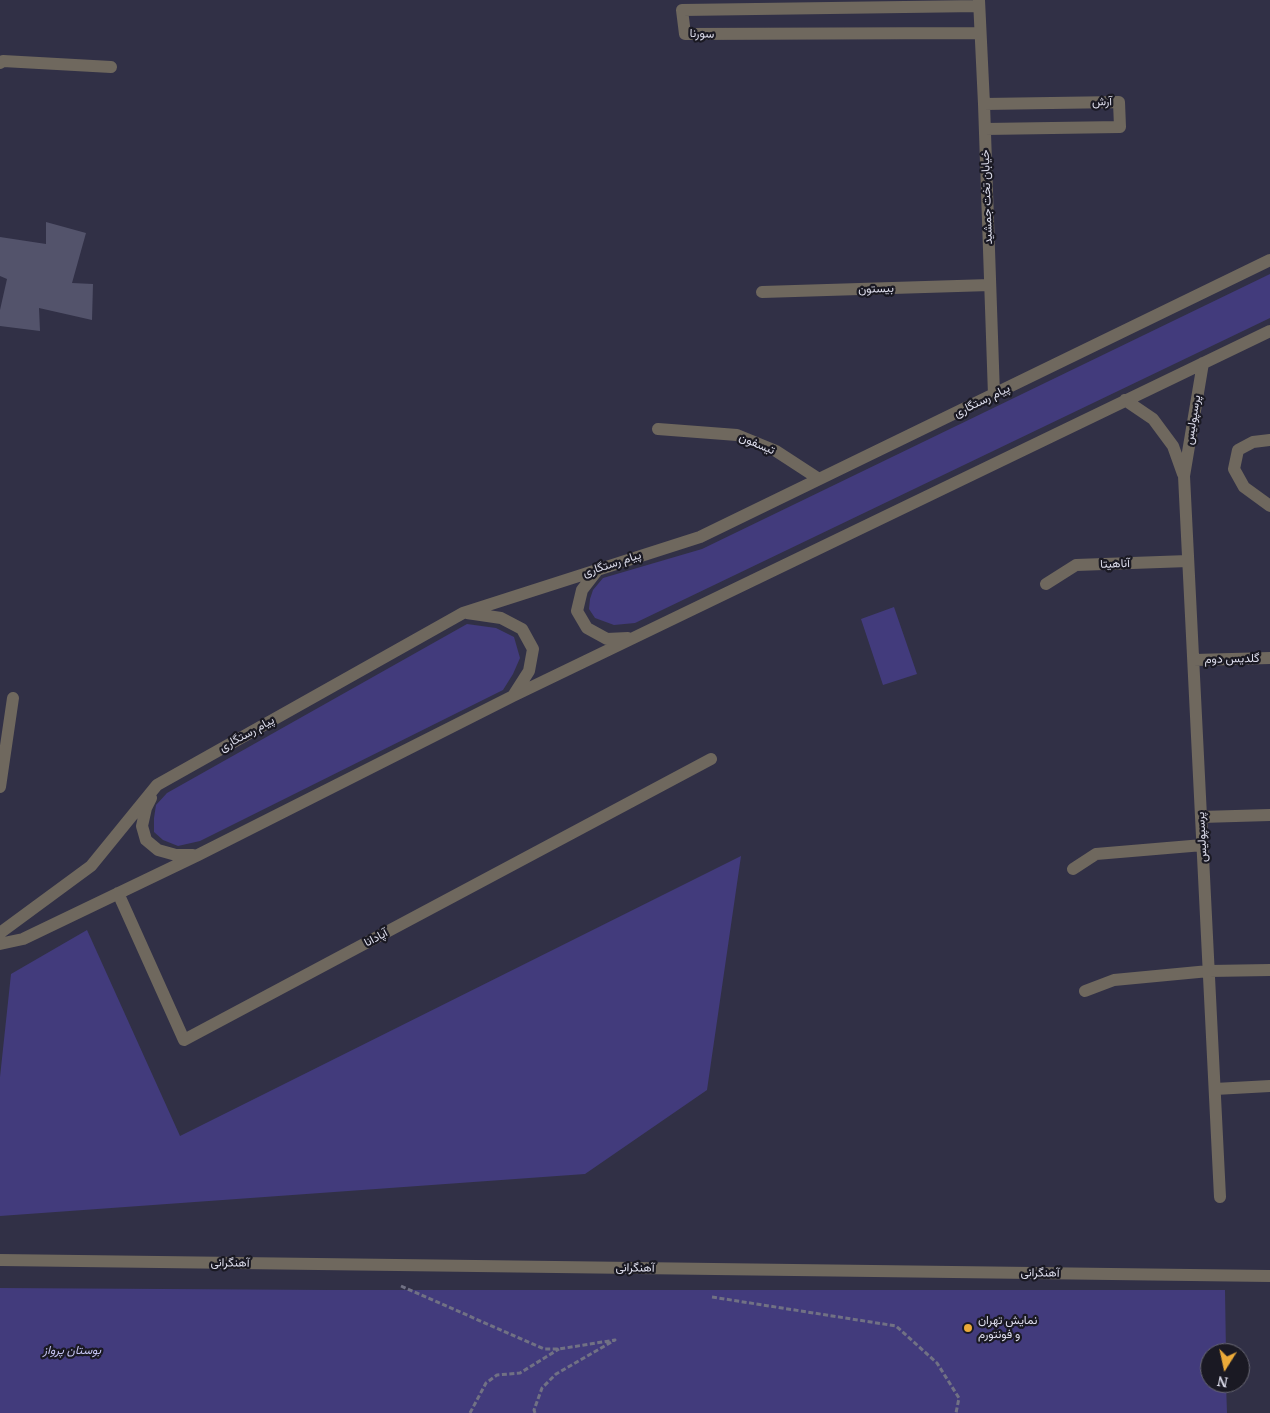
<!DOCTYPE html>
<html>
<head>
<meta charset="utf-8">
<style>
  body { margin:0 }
  #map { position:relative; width:1270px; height:1413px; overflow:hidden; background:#313046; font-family:"PT Serif",serif }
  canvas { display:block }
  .north { position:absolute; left:1200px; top:1343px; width:50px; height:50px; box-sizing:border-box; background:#1a1923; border:1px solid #686773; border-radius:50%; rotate:190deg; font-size:14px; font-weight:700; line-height:20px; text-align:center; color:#dcdceb }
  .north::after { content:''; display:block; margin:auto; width:18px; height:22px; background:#ebaa39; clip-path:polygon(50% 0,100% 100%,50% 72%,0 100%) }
</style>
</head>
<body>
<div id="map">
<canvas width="1270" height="1413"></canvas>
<div class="north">N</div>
</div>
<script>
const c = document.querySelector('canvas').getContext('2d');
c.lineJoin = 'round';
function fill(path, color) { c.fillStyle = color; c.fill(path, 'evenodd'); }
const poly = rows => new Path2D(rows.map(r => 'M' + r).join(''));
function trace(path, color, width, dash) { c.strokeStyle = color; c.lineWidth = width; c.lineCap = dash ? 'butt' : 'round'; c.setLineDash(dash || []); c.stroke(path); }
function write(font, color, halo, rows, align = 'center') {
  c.font = font + ' "PT Serif",Vazirmatn,serif'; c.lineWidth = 4.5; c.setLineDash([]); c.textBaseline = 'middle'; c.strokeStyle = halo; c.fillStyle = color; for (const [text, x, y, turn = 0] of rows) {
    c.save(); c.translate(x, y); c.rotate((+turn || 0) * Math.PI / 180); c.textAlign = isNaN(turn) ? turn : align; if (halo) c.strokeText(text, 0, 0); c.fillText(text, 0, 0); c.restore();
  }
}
fill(poly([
  [1270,274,1270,318,635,623,614,625,595,618,589,609,590,599,593,590,603,578,702,549],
  [894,607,917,674,883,685,861,619],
  [467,624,496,628,514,637,520,658,513,674,503,690,200,841,178,846,163,840,154,832,154,818,156,805,167,793],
  [741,856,707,1090,585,1174,0,1216,0,1077,11,974,87,930,180,1136],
  [0,1288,328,1290,1225,1290,1226,1353,1210,1353,1210,1383,1226,1383,1227,1413,0,1413]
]), '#423b7c');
fill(poly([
  [46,222,86,233,72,283,93,284,92,320,39,308,40,331,0,326,0,310,7,279,0,276,0,237,46,244]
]), '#53536b');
trace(poly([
  [401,1286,544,1349,559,1349,615,1340,556,1374,542,1388,534,1410,535,1413],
  [712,1297,896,1326,937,1363,959,1398,956,1413],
  [470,1413,486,1383,497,1375,520,1373,559,1349]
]), '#717184', 3, [5, 2.5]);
trace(poly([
  [979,0,984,104,994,395],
  [979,6,682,10,685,34,980,33],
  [0,63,3,61,111,67],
  [984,104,1119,102,1120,127,985,129],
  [762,292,990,285],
  [1203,363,1184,476,1220,1197],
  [1125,400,1153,419,1173,446,1183,474],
  [658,429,737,435,776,451,819,479],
  [1270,440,1253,442,1238,450,1234,469,1244,487,1270,506],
  [599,568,582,590,577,611,587,628,607,639,628,638],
  [1046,584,1076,565,1188,561],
  [467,613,501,618,522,629,533,649,529,671,513,696],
  [1194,660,1270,658],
  [0,787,13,698],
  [151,798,146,808,142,826,146,840,158,850,176,855,193,855],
  [1201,817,1270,815],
  [1073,869,1096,854,1203,845],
  [118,893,184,1040,711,759],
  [0,933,91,866,157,785,463,613,700,537,1270,260],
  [0,944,23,939,198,855,513,696,1270,331],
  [1085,991,1114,980,1209,971,1270,970],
  [1215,1089,1270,1086],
  [0,1260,1270,1276]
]), '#6f685e', 12);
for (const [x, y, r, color] of [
  [968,1328,5,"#ebaa39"]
]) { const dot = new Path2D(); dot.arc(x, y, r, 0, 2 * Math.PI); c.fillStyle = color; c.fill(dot); trace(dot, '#1a1923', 2); }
write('12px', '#dcdceb', '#1a1923', [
  ["سورنا",702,34,2],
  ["آرش",1102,102,-1],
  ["خیابان تخت جمشید",987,197,-92],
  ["بیستون",876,289,-2],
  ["پیام رستگاری",982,401,-26],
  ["پرسپولیس",1193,420,-81],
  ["تیسفون",757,444,23],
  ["پیام رستگاری",612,564,-18],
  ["آناهیتا",1115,564,-2],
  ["گلدیس دوم",1232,659,-1],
  ["پیام رستگاری",247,734,-29],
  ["پرسپولیس",1202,837,-93],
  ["آپادانا",376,938,-28],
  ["آهنگرانی",230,1263,1],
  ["آهنگرانی",635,1268,1],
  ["آهنگرانی",1040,1273,1]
]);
write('12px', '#dcdceb', '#1a1923', [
  ["نمایش تهران",978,1321],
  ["و فونتورم",978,1335]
], 'left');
write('italic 12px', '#c6c5f3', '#1a1923', [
  ["بوستان پرواز",72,1351]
]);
</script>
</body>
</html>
